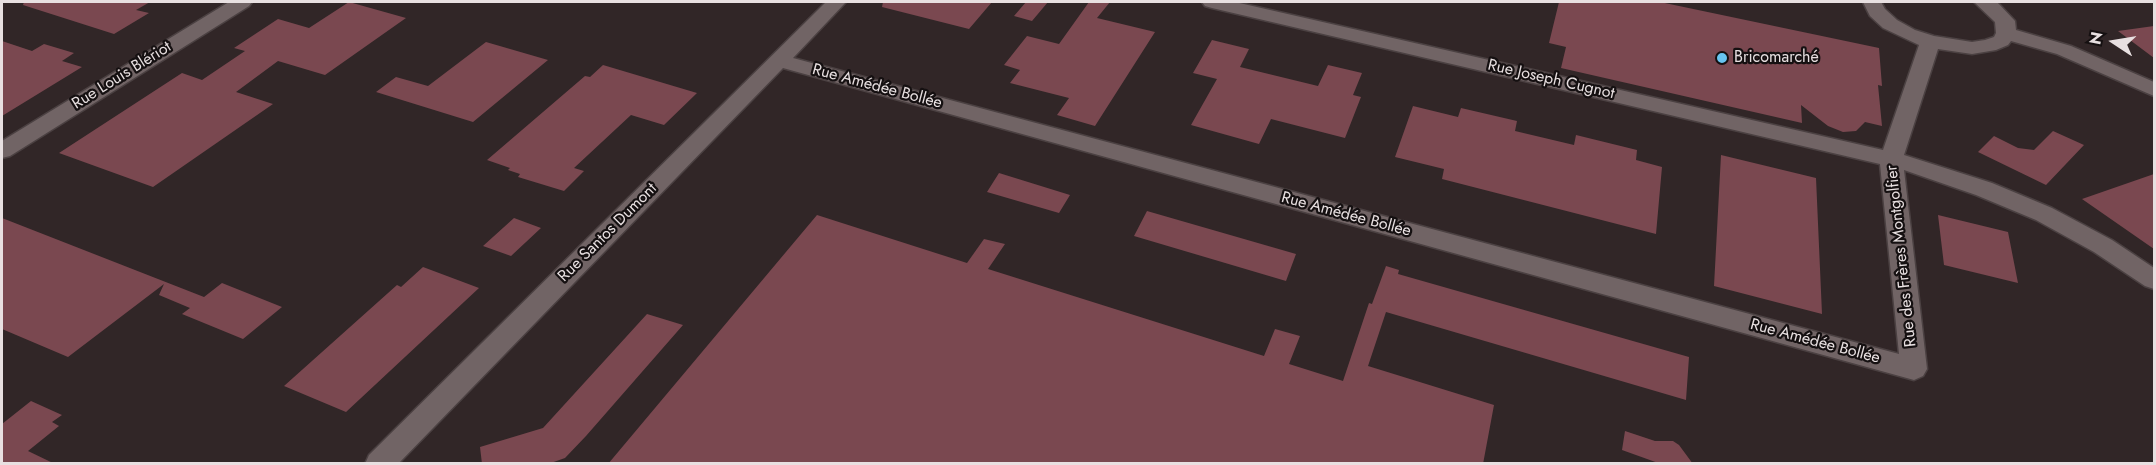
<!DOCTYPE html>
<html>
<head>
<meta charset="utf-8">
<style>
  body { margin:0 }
  #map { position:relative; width:2156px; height:465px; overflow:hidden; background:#312627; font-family:Jost,sans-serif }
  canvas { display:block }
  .frame { position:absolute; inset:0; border:3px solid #e8e0e1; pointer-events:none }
  .north { position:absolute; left:2084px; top:12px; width:60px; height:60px; -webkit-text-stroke:4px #151011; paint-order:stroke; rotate:282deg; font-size:16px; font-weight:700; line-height:24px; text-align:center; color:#e8e0e1 }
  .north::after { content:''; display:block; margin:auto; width:21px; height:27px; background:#e8e0e1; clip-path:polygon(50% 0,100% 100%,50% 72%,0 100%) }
</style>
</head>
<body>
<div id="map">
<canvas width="2156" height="465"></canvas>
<div class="frame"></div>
<div class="north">N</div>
</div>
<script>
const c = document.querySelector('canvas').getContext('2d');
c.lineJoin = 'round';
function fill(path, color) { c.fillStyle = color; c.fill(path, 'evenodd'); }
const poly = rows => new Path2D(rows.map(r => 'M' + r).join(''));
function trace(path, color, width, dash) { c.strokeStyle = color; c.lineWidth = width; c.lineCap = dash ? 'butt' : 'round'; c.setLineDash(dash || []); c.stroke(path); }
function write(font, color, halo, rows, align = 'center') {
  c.font = font + ' Jost,sans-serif'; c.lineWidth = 4.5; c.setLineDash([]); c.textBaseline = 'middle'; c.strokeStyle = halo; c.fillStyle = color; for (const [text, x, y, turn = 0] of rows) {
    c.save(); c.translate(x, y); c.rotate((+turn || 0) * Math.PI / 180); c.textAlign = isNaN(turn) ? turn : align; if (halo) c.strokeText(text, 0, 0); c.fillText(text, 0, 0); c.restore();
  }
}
fill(poly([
  [24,2,150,2,136,10,149,13,114,34,23,5],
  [349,2,406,18,325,75,278,61,236,92,273,104,153,187,59,153,182,73,202,80,245,51,234,48,278,19,309,28],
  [883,2,992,2,969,29,882,7],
  [1026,2,1048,2,1032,21,1014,16],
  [1089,2,1110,2,1097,18,1155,32,1095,126,1057,115,1069,98,1010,83,1020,70,1004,65,1027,36,1059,44],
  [1559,2,1660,2,1879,48,1882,86,1878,85,1882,126,1865,122,1856,131,1843,132,1828,126,1801,105,1802,123,1561,68,1566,47,1549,43],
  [2154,26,2154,58,2118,31],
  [1212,40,1249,49,1240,67,1318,86,1328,65,1362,73,1353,95,1361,97,1345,138,1271,119,1259,144,1191,125,1217,79,1193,73],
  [2,41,32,51,44,44,74,53,62,61,82,67,2,116],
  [486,42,548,60,473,122,376,92,396,77,428,86],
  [603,65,697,93,664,125,631,115,574,168,584,171,564,191,518,177,520,174,508,170,510,168,487,160,585,76,590,77],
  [1413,106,1458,117,1461,108,1517,121,1515,131,1574,145,1576,135,1637,150,1636,160,1662,167,1656,234,1442,179,1444,169,1395,157],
  [2053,131,2084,145,2046,185,1978,152,1994,136,2018,148,2034,150],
  [1721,155,1816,178,1822,314,1714,286],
  [999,173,1070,195,1059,213,987,192],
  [2154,174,2154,249,2082,199],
  [1147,211,1296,254,1286,281,1134,236],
  [817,215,967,263,984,239,1005,244,988,269,1264,356,1275,329,1300,336,1289,364,1343,381,1369,303,1372,304,1386,266,1399,270,1398,274,1689,357,1686,400,1386,312,1368,366,1494,405,1483,464,608,464],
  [1938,215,2008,232,2018,283,1944,265],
  [2,218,204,297,222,283,282,307,243,339,182,314,190,308,159,295,164,284,68,357,2,329],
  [514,218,541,228,511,256,483,246],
  [423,267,479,288,346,412,284,386,397,285,401,287],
  [647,314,683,325,586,436,565,458,548,464,482,464,480,447,543,428],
  [31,401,62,415,52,422,59,426,28,451,55,464,2,464,2,424],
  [1625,431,1655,441,1673,441,1679,445,1693,464,1661,464,1622,450]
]), '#7a4850');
const minor = poly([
  [229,2,252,2,249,6,10,156,2,158,2,141,229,2],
  [826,2,846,2,793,58,1899,354,1880,164,1212,8,1205,6,1202,2,1235,2,1883,150,1919,45,1883,28,1870,16,1863,2,1881,2,1885,9,1897,20,1915,30,1934,36,1972,42,1985,40,1994,37,1996,33,1995,22,1974,2,1997,2,2015,21,2016,30,2071,46,2154,82,2154,96,2057,54,2011,41,2008,45,1996,50,1972,54,1938,49,1904,155,1992,183,2052,208,2112,240,2154,268,2154,289,2145,286,2094,252,2036,220,1976,195,1904,170,1927,369,1923,376,1914,380,783,68,398,464,365,464,369,455,826,2]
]);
trace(minor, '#4b4142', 3);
fill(minor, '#716465');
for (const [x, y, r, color] of [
  [1722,58,6,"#68c4f0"]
]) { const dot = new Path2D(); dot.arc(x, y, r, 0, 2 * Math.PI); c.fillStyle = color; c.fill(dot); trace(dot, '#151011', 2); }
write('16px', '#e8e0e1', '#151011', [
  ["Bricomarché",1734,58]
], 'left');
write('16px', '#e8e0e1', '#151011', [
  ["Rue Louis Blériot",122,76,-32],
  ["Rue Joseph Cugnot",1551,80,13],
  ["Rue Amédée Bollée",877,87,15],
  ["Rue Amédée Bollée",1346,215,15],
  ["Rue Santos Dumont",608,233,-45],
  ["Rue des Frères Montgolfier",1902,256,-96],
  ["Rue Amédée Bollée",1815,342,15]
]);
</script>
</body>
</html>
